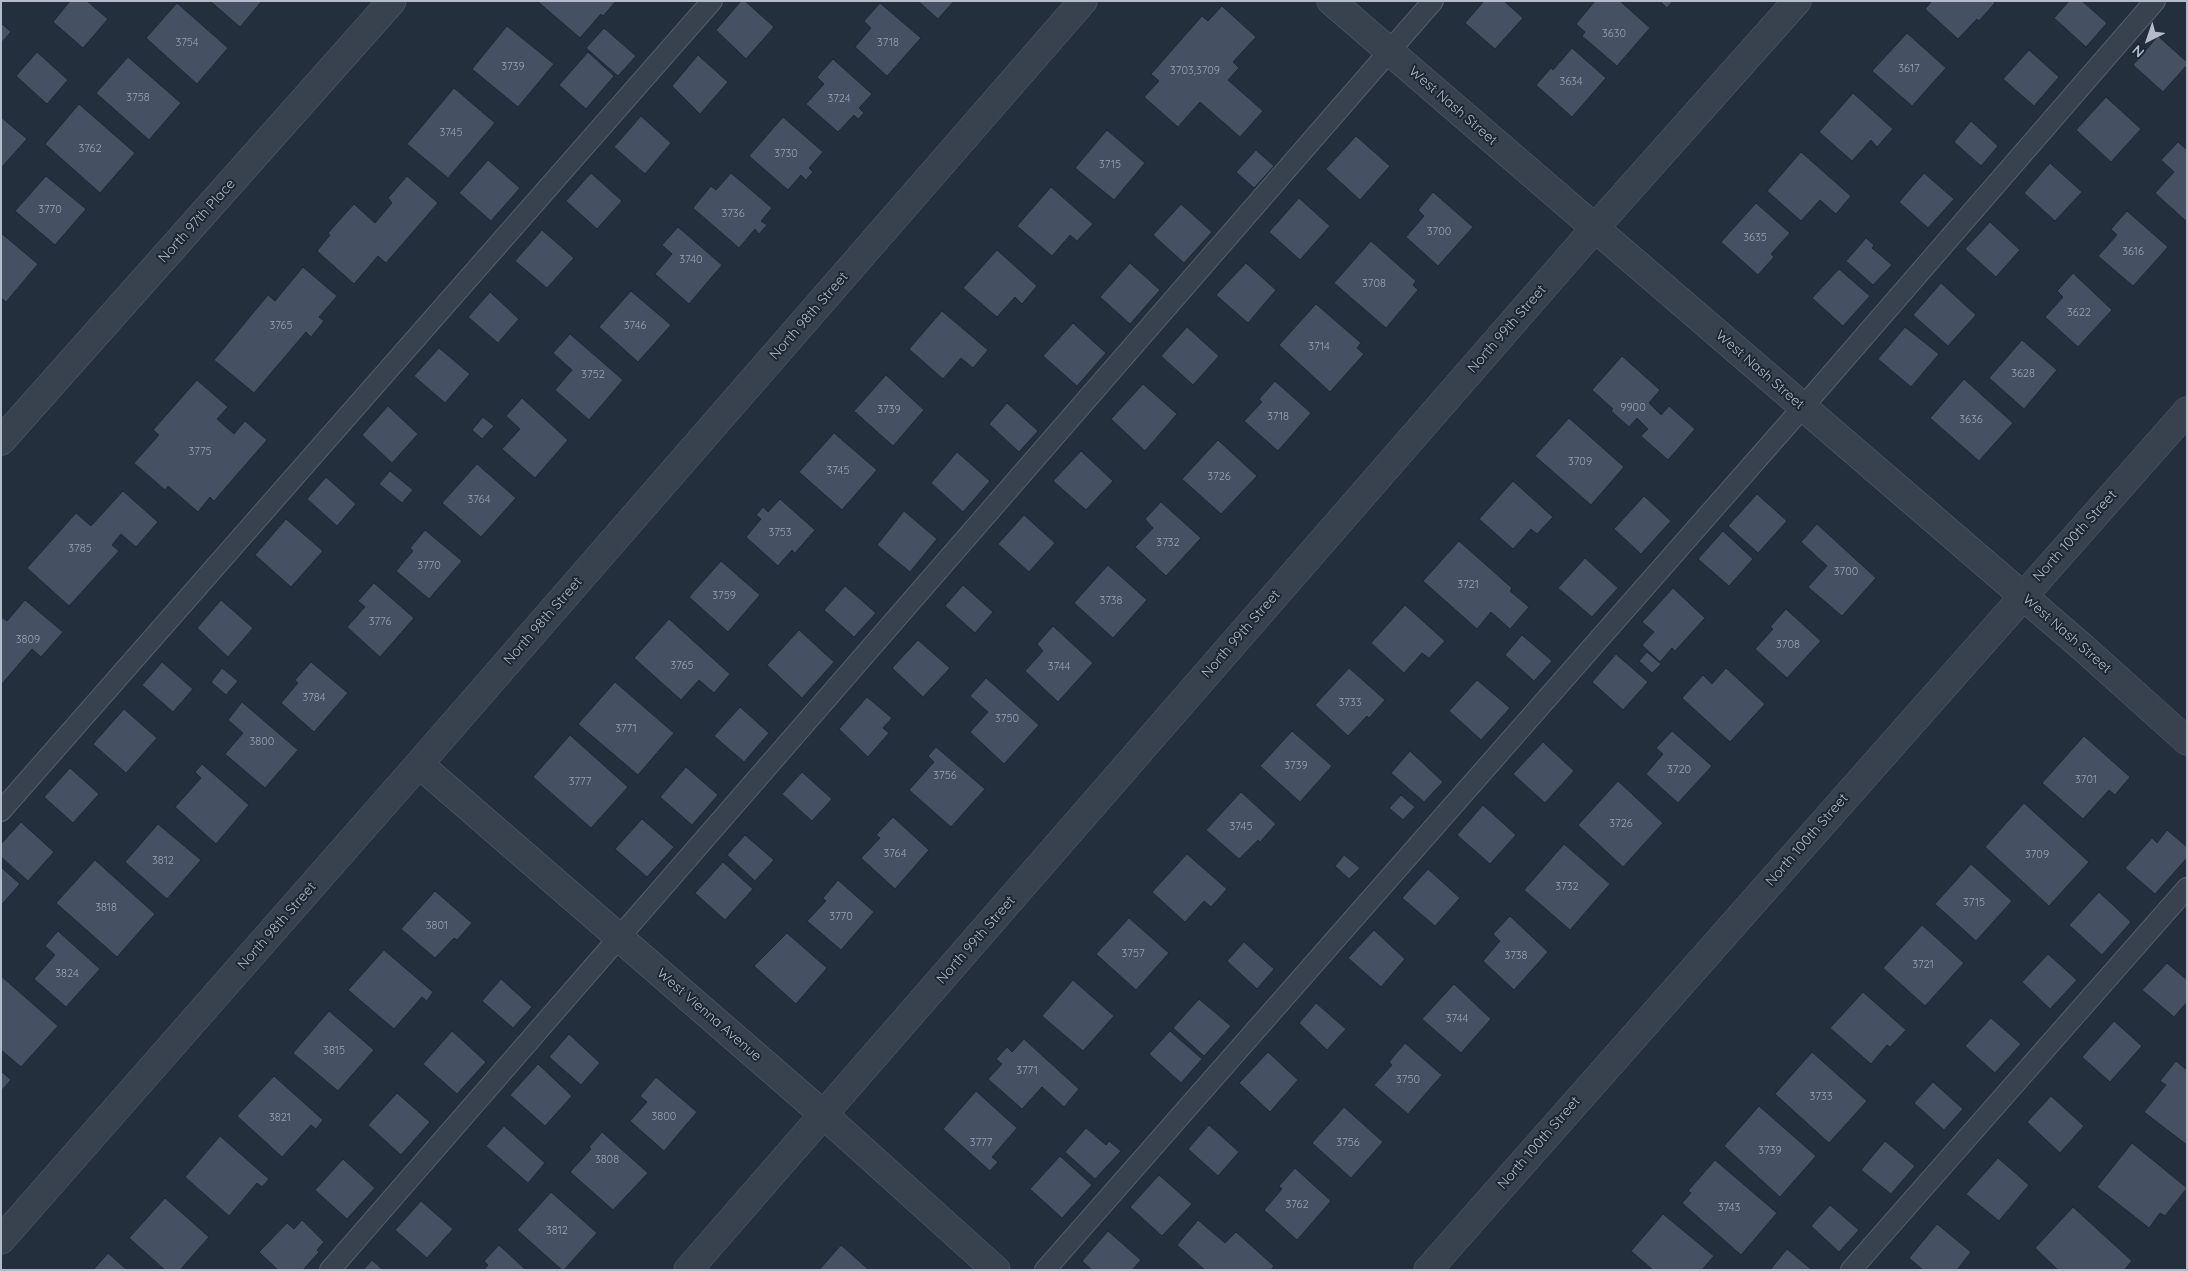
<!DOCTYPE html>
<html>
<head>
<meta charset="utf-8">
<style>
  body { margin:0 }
  #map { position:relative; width:2188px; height:1271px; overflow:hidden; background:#242f3e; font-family:Quicksand,sans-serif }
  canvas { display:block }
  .frame { position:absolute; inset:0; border:2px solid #b4bcc9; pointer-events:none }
  .north { position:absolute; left:2123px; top:15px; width:50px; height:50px; -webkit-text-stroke:4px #1d2633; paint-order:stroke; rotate:221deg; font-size:14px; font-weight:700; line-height:20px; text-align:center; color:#b4bcc9 }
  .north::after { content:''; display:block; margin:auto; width:18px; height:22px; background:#b4bcc9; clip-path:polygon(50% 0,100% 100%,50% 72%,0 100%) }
</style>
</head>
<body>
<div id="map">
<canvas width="2188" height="1271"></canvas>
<div class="frame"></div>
<div class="north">N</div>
</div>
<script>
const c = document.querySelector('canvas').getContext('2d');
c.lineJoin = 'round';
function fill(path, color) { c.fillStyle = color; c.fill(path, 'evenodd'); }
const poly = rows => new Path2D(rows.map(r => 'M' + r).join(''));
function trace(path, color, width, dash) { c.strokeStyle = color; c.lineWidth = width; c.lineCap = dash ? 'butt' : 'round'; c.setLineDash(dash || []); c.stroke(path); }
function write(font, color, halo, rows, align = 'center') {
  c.font = font + ' Quicksand,sans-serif'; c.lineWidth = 4; c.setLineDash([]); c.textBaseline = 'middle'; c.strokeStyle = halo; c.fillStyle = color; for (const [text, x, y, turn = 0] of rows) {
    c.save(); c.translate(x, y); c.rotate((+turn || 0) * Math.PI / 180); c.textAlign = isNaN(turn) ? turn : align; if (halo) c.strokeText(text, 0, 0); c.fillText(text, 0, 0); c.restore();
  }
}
const building = poly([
  [70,1,87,1,108,19,83,48,53,22,70,1],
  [210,1,262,1,240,27,210,1],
  [537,1,616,1,603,16,601,14,580,38,537,1],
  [741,1,745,1,774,27,746,59,716,30,741,1],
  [918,1,954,1,938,19,918,1],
  [1484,1,1504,1,1523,18,1495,49,1465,23,1484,1],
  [1595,1,1620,1,1650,28,1617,66,1582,36,1585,32,1576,24,1595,1],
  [1660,1,1673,1,1667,8,1660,1],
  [1932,1,1993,1,1995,3,1979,21,1977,19,1958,39,1925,9,1932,1],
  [2069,1,2082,1,2107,23,2086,47,2054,18,2069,1],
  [177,3,228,48,197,84,146,38,177,3],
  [880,3,921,38,887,76,855,47,871,28,864,21,880,3],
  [1222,6,1256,37,1233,62,1239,68,1228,80,1263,111,1240,137,1200,102,1178,127,1144,97,1159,81,1151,74,1202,16,1208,21,1222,6],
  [1,23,11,32,1,43,1,23],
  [507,26,554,64,518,107,472,69,507,26],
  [604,28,636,56,618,76,586,48,604,28],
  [1907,33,1946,68,1912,106,1872,71,1907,33],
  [2158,36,2187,62,2187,65,2163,92,2133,65,2158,36],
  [1572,48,1606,78,1572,117,1536,85,1551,68,1553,70,1572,48],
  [2029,50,2059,77,2034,106,2003,79,2029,50],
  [37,52,68,80,47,104,16,76,37,52],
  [588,52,614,76,586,109,559,85,588,52],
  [698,55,728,82,700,114,672,86,698,55],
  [128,57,181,103,149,140,96,93,128,57],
  [833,59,872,94,859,108,864,113,858,119,854,115,838,132,806,104,824,84,817,77,833,59],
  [454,88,495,123,448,178,407,144,454,88],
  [1853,93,1893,129,1877,147,1871,140,1852,161,1819,132,1853,93],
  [2106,97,2141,129,2111,162,2076,130,2106,97],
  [79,104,135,153,100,193,45,144,79,104],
  [641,116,671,143,645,174,614,147,641,116],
  [1,117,27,139,1,168,1,117],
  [783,117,823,152,809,168,813,172,806,180,801,175,788,190,749,156,783,117],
  [1971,121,1998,146,1981,166,1954,142,1971,121],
  [1107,130,1145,163,1114,200,1075,168,1107,130],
  [1356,136,1390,166,1360,200,1326,169,1356,136],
  [2178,142,2187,150,2187,222,2155,193,2174,172,2161,160,2178,142],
  [1256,150,1274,166,1254,188,1236,172,1256,150],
  [1801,152,1851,196,1836,214,1820,200,1801,221,1767,191,1801,152],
  [488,160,520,188,491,221,459,193,488,160],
  [2050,163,2082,192,2055,221,2024,193,2050,163],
  [591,173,622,201,597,229,566,201,591,173],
  [731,173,772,208,761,221,767,225,759,234,755,229,739,248,693,208,711,186,716,190,731,173],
  [1924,173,1954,199,1928,228,1899,202,1924,173],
  [46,176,86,209,55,245,15,211,46,176],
  [407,176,438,203,386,263,378,256,354,284,317,251,330,235,328,233,354,204,375,223,392,203,388,198,407,176],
  [1051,187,1093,224,1077,241,1070,235,1052,256,1017,226,1051,187],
  [1433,192,1473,227,1438,266,1406,237,1424,216,1418,210,1433,192],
  [1299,198,1330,226,1300,260,1269,232,1299,198],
  [1756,203,1790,233,1771,254,1774,257,1758,275,1721,242,1756,203],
  [1181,204,1212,232,1184,263,1153,235,1181,204],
  [2127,211,2168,247,2133,286,2098,256,2117,235,2111,229,2127,211],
  [1990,222,2020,250,1996,277,1965,249,1990,222],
  [678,227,722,265,689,304,655,274,672,254,662,245,678,227],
  [542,230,574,258,547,288,515,261,542,230],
  [1,233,38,264,6,302,1,298,1,233],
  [1866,238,1874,245,1872,248,1892,265,1873,285,1846,261,1866,238],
  [1371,241,1416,281,1413,285,1418,290,1386,328,1334,283,1371,241],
  [997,250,1037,286,1022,304,1015,297,997,317,963,288,997,250],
  [1130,263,1160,290,1130,324,1100,297,1130,263],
  [1246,263,1276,290,1248,323,1216,295,1246,263],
  [303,267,337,296,319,317,324,321,311,337,306,332,254,393,214,360,268,295,275,301,303,267],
  [1839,269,1870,296,1843,326,1812,298,1839,269],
  [2073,273,2112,310,2078,347,2045,317,2063,297,2057,291,2073,273],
  [1941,283,1976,315,1948,346,1913,315,1941,283],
  [631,291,671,325,638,362,599,327,631,291],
  [490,292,519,319,498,343,468,317,490,292],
  [1316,304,1361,343,1357,348,1364,354,1330,392,1279,345,1316,304],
  [942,311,988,350,973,368,961,358,943,379,909,349,942,311],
  [1073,323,1106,353,1077,386,1043,356,1073,323],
  [1187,327,1219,356,1193,385,1161,356,1187,327],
  [1905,327,1939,354,1911,387,1878,359,1905,327],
  [570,334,623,380,589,420,555,390,572,370,553,353,570,334],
  [2022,340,2057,370,2024,409,1989,378,2022,340],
  [439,348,470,374,445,403,414,376,439,348],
  [1622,356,1660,390,1649,403,1661,415,1669,406,1695,429,1668,460,1641,436,1648,429,1637,418,1629,427,1611,411,1613,409,1592,390,1622,356],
  [886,375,924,410,893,446,854,411,886,375],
  [1964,379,2013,423,1979,461,1930,418,1964,379],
  [197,380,228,407,217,419,234,434,245,421,267,440,214,501,210,497,198,512,168,486,165,490,134,463,159,435,153,430,197,380],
  [1275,381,1311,413,1278,451,1244,421,1262,402,1259,399,1275,381],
  [1143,384,1177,414,1145,451,1111,419,1143,384],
  [522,398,568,440,535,478,502,449,520,429,506,416,522,398],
  [1007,403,1038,431,1019,452,989,424,1007,403],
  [388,406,418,434,392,463,362,435,388,406],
  [483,417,494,426,482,439,472,430,483,417],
  [1569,418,1624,467,1591,505,1535,456,1569,418],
  [834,433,877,470,842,510,799,472,834,433],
  [1218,440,1257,476,1221,514,1182,479,1218,440],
  [1081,451,1113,481,1086,510,1053,481,1081,451],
  [957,452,990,481,963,512,931,483,957,452],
  [477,464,516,498,481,537,442,503,477,464],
  [390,471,413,490,402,503,379,484,390,471],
  [326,477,356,504,337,526,307,499,326,477],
  [1513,481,1553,517,1537,534,1531,529,1513,549,1479,519,1513,481],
  [123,491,158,522,136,547,121,534,112,545,119,551,69,606,27,568,76,513,91,526,123,491],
  [1757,494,1787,521,1758,553,1728,526,1757,494],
  [1644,496,1671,521,1641,554,1614,529,1644,496],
  [780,499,815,530,795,553,792,550,778,566,746,537,761,519,756,515,763,507,768,512,780,499],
  [1161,502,1201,538,1166,576,1135,547,1153,528,1145,519,1161,502],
  [904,511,937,539,910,572,877,545,904,511],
  [1024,515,1055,543,1029,572,998,544,1024,515],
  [286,519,323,551,291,587,255,555,286,519],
  [1817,524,1876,578,1842,616,1808,587,1827,566,1801,542,1817,524],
  [425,530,462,561,429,599,396,571,413,551,410,548,425,530],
  [1723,531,1753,559,1729,586,1698,559,1723,531],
  [1459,541,1512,588,1510,591,1529,607,1510,629,1491,612,1477,629,1423,581,1459,541],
  [1585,558,1618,588,1592,617,1558,588,1585,558],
  [721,561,760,595,728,632,689,597,721,561],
  [1108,565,1147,600,1113,638,1074,603,1108,565],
  [374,583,414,618,380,657,347,627,365,607,358,601,374,583],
  [963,585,993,612,975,633,945,606,963,585],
  [845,586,876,613,854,637,824,610,845,586],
  [1673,588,1705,618,1675,651,1672,648,1660,662,1642,645,1654,632,1642,622,1673,588],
  [25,600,63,632,41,657,32,649,1,685,1,617,7,621,25,600],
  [221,600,253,628,228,657,197,628,221,600],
  [1405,605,1445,641,1429,658,1422,653,1404,673,1371,643,1405,605],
  [1786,609,1821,641,1787,678,1755,649,1773,629,1770,627,1786,609],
  [669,619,730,674,714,693,699,680,681,700,634,658,669,619],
  [1053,626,1093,663,1058,702,1025,671,1043,651,1037,644,1053,626],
  [799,630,834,662,802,698,767,665,799,630],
  [1522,635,1552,661,1534,681,1505,655,1522,635],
  [918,640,950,668,923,697,892,668,918,640],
  [1647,652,1661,664,1652,673,1639,661,1647,652],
  [1616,654,1648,682,1623,710,1592,682,1616,654],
  [162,662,193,689,173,712,142,685,162,662],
  [311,662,348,693,314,732,281,703,298,683,295,680,311,662],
  [222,668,238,681,226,695,211,682,222,668],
  [1349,668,1385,700,1369,718,1367,716,1348,736,1315,705,1349,668],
  [1726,668,1765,704,1730,742,1682,698,1703,675,1712,684,1726,668],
  [986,678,1039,725,1004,764,970,732,988,712,970,696,986,678],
  [1477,680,1510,708,1481,740,1449,711,1477,680],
  [615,682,674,733,638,775,578,724,615,682],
  [867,697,892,718,883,728,889,733,868,757,839,729,867,697],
  [242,702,298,750,265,788,225,754,243,733,228,720,242,702],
  [740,707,769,733,744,762,714,736,740,707],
  [124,709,157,738,126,773,93,744,124,709],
  [1292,731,1332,766,1300,802,1260,766,1292,731],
  [1672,731,1712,766,1678,803,1646,774,1663,754,1656,748,1672,731],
  [570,735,628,787,591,828,533,777,570,735],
  [2084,736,2130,777,2115,795,2109,790,2083,819,2042,783,2084,736],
  [1543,742,1574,771,1545,803,1513,774,1543,742],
  [936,747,985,789,951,827,909,790,934,762,928,756,936,747],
  [1410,751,1443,782,1424,802,1391,773,1410,751],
  [202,764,249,805,216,844,175,807,201,778,195,772,202,764],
  [686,767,718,795,692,825,660,797,686,767],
  [70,768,99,794,73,823,44,797,70,768],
  [802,772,832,799,812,821,782,794,802,772],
  [1618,781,1663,823,1623,867,1578,825,1618,781],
  [1241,792,1276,824,1260,842,1258,840,1239,859,1206,830,1241,792],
  [1401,795,1415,807,1403,820,1389,808,1401,795],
  [2024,803,2089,862,2049,906,1985,847,2024,803],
  [1483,805,1516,835,1490,864,1457,835,1483,805],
  [893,817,929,850,895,889,861,858,880,838,876,835,893,817],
  [642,819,674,847,647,877,615,849,642,819],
  [21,822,54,852,28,881,1,857,1,844,21,822],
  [158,824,201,860,167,899,125,862,158,824],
  [2167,830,2187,847,2187,858,2155,894,2125,868,2152,838,2157,843,2167,830],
  [745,835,774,860,755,881,727,855,745,835],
  [1564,844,1610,884,1570,930,1524,890,1564,844],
  [1187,854,1227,889,1211,907,1204,901,1185,922,1152,892,1187,854],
  [1344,855,1360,868,1349,879,1335,866,1344,855],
  [95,860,155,914,117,957,56,903,95,860],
  [723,862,753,889,725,920,695,893,723,862],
  [1971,864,2012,901,1976,941,1935,904,1971,864],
  [1,867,20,884,2,904,1,903,1,867],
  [1428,869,1460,898,1435,926,1402,898,1428,869],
  [838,880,874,912,841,950,807,921,826,901,823,898,838,880],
  [435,891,472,923,457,940,454,938,435,958,401,929,435,891],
  [2099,892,2131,922,2102,955,2069,925,2099,892],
  [1510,916,1548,952,1514,990,1483,961,1500,941,1493,934,1510,916],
  [1129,918,1169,953,1136,990,1096,954,1129,918],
  [1922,925,1964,963,1925,1006,1883,968,1922,925],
  [1374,930,1405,959,1381,987,1348,958,1374,930],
  [58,931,100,969,66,1007,34,979,55,955,45,946,58,931],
  [787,933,827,968,796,1004,754,966,787,933],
  [1244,942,1274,969,1257,989,1227,961,1244,942],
  [384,950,433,992,427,1001,422,997,394,1029,348,990,384,950],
  [2048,954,2077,980,2050,1009,2022,982,2048,954],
  [2167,963,2187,980,2187,1002,2174,1017,2142,990,2167,963],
  [1,976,58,1026,21,1067,1,1050,1,976],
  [501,979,532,1007,513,1028,482,1001,501,979],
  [1073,980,1114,1016,1083,1051,1042,1016,1073,980],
  [1454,984,1491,1019,1461,1053,1422,1019,1454,984],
  [1863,992,1906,1030,1890,1047,1887,1045,1871,1064,1830,1028,1863,992],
  [1199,999,1231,1026,1204,1056,1173,1028,1199,999],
  [1316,1003,1346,1029,1327,1050,1299,1023,1316,1003],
  [329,1011,374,1050,338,1091,293,1053,329,1011],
  [1991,1018,2021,1044,1995,1073,1965,1046,1991,1018],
  [2114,1021,2142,1046,2110,1082,2082,1057,2114,1021],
  [452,1031,486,1062,457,1094,423,1064,452,1031],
  [1170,1031,1202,1059,1181,1083,1149,1054,1170,1031],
  [569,1034,600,1063,581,1085,549,1057,569,1034],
  [1024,1039,1079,1089,1064,1107,1042,1087,1022,1109,988,1079,1002,1064,996,1059,1007,1047,1012,1052,1024,1039],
  [1405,1043,1442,1075,1408,1114,1374,1085,1392,1065,1389,1062,1405,1043],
  [1268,1052,1298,1080,1270,1112,1239,1083,1268,1052],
  [1812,1052,1867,1101,1829,1143,1775,1094,1812,1052],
  [2176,1061,2187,1070,2187,1145,2144,1112,2166,1085,2160,1081,2176,1061],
  [538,1064,572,1096,545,1126,510,1095,538,1064],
  [1,1071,11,1080,1,1091,1,1071],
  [274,1076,323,1120,316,1129,311,1125,282,1157,237,1116,274,1076],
  [656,1077,697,1112,664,1151,630,1121,647,1102,640,1096,656,1077],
  [1933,1082,1963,1109,1944,1130,1914,1103,1933,1082],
  [976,1091,1017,1128,992,1157,998,1162,990,1171,943,1129,976,1091],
  [397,1093,430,1122,401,1155,368,1125,397,1093],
  [2051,1096,2084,1126,2060,1153,2027,1122,2051,1096],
  [1759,1106,1816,1156,1780,1197,1724,1146,1759,1106],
  [1344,1107,1383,1142,1351,1178,1312,1143,1344,1107],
  [1209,1125,1239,1152,1218,1176,1188,1149,1209,1125],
  [504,1126,545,1163,528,1183,486,1146,504,1126],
  [1086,1128,1106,1145,1109,1141,1121,1151,1095,1179,1065,1152,1086,1128],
  [602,1132,648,1173,613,1210,570,1172,591,1149,589,1147,602,1132],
  [220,1136,269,1179,262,1187,257,1183,229,1216,185,1177,220,1136],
  [1885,1141,1915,1166,1891,1194,1861,1170,1885,1141],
  [2132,1143,2187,1188,2165,1216,2160,1213,2149,1228,2097,1187,2132,1143],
  [1060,1156,1092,1185,1062,1218,1030,1189,1060,1156],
  [1998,1158,2029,1185,1999,1221,1966,1194,1998,1158],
  [343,1159,375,1188,347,1219,315,1190,343,1159],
  [1715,1160,1777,1213,1741,1255,1682,1203,1691,1193,1688,1191,1715,1160],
  [1295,1168,1331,1201,1297,1240,1264,1210,1282,1189,1279,1186,1295,1168],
  [1159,1175,1192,1204,1162,1236,1130,1207,1159,1175],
  [551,1192,597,1233,564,1270,562,1270,517,1230,551,1192],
  [165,1198,209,1237,180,1270,165,1270,129,1238,165,1198],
  [421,1201,453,1229,427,1258,395,1230,421,1201],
  [1830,1205,1859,1230,1839,1252,1811,1226,1830,1205],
  [2073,1207,2132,1261,2124,1270,2058,1270,2035,1248,2073,1207],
  [1663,1214,1714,1256,1702,1270,1653,1270,1631,1251,1663,1214],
  [302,1220,324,1242,317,1250,319,1252,303,1270,278,1270,259,1252,287,1223,294,1229,302,1220],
  [1198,1220,1225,1243,1236,1232,1274,1266,1271,1270,1205,1270,1177,1245,1198,1220],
  [1937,1224,1971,1252,1957,1270,1923,1270,1909,1258,1937,1224],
  [1108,1231,1141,1260,1132,1270,1092,1270,1082,1261,1108,1231],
  [499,1245,526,1270,484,1270,488,1265,484,1261,499,1245],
  [841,1245,869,1270,819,1270,841,1245],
  [1787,1249,1812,1270,1770,1270,1787,1249],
  [108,1253,127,1270,93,1270,108,1253],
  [372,1260,383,1270,363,1270,372,1260]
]);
fill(building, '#455162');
trace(building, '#1f2835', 1);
const service = poly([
  [1,811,712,1],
  [330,1270,1433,1],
  [1045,1270,1803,407,2155,1],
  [1851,1270,2187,888]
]);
const minor = poly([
  [1331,1,2080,645,2187,741],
  [1,441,392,1],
  [419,764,824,1115,996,1270],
  [1,1240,419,764,1083,1],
  [688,1270,1595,228,1797,1]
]);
const tertiary = poly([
  [1428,1270,2187,411]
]);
trace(service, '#565f6c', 22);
trace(minor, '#565f6c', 29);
trace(tertiary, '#565f6c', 29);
trace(service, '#38414e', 20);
trace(minor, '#38414e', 28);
trace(tertiary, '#38414e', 28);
write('11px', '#98a1af', null, [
  ["3630",1614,34],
  ["3754",187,43],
  ["3718",888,43],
  ["3739",513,67],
  ["3617",1909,69],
  ["3703,3709",1195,71],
  ["3634",1571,82],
  ["3758",138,98],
  ["3724",839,99],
  ["3745",451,133],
  ["3762",90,149],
  ["3730",786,154],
  ["3715",1110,165],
  ["3770",50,210],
  ["3736",733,214],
  ["3700",1439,232],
  ["3635",1755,238],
  ["3616",2133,252],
  ["3740",691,260],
  ["3708",1374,284],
  ["3622",2079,313],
  ["3765",281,326],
  ["3746",635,326],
  ["3714",1319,347],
  ["3628",2023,374],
  ["3752",593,375],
  ["9900",1633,408],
  ["3739",889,410],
  ["3718",1278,417],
  ["3636",1971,420],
  ["3775",200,452],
  ["3709",1580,462],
  ["3745",838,471],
  ["3726",1219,477],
  ["3764",479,500],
  ["3753",780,533],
  ["3732",1168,543],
  ["3785",80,549],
  ["3770",429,566],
  ["3700",1846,572],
  ["3721",1468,585],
  ["3759",724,596],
  ["3738",1111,601],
  ["3776",380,622],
  ["3809",28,640],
  ["3708",1788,645],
  ["3765",682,666],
  ["3744",1059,667],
  ["3784",314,698],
  ["3733",1350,703],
  ["3750",1007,719],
  ["3771",626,729],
  ["3800",262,742],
  ["3739",1296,766],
  ["3720",1679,770],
  ["3756",945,776],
  ["3701",2086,780],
  ["3777",580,782],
  ["3726",1621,824],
  ["3745",1241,827],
  ["3764",895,854],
  ["3709",2037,855],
  ["3812",163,861],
  ["3732",1567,887],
  ["3715",1974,903],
  ["3818",106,908],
  ["3770",841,917],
  ["3801",437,926],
  ["3757",1133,954],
  ["3738",1516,956],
  ["3721",1923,965],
  ["3824",67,974],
  ["3744",1457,1019],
  ["3815",334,1051],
  ["3771",1027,1071],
  ["3750",1408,1080],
  ["3733",1821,1097],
  ["3800",664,1117],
  ["3821",280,1118],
  ["3777",981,1143],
  ["3756",1348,1143],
  ["3739",1770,1151],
  ["3808",607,1160],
  ["3762",1297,1205],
  ["3743",1729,1208],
  ["3812",557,1231]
]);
write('14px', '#b4bcc9', '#1d2633', [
  ["West Nash Street",1453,106,41],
  ["North 97th Place",197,221,-48],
  ["North 98th Street",809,316,-49],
  ["North 99th Street",1507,329,-49],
  ["West Nash Street",1760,370,41],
  ["North 100th Street",2075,536,-48],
  ["North 98th Street",543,621,-49],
  ["North 99th Street",1241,634,-49],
  ["West Nash Street",2067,634,41],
  ["North 100th Street",1807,840,-49],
  ["North 98th Street",277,926,-49],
  ["North 99th Street",976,940,-49],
  ["West Vienna Avenue",709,1015,41],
  ["North 100th Street",1539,1143,-49]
]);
</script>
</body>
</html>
